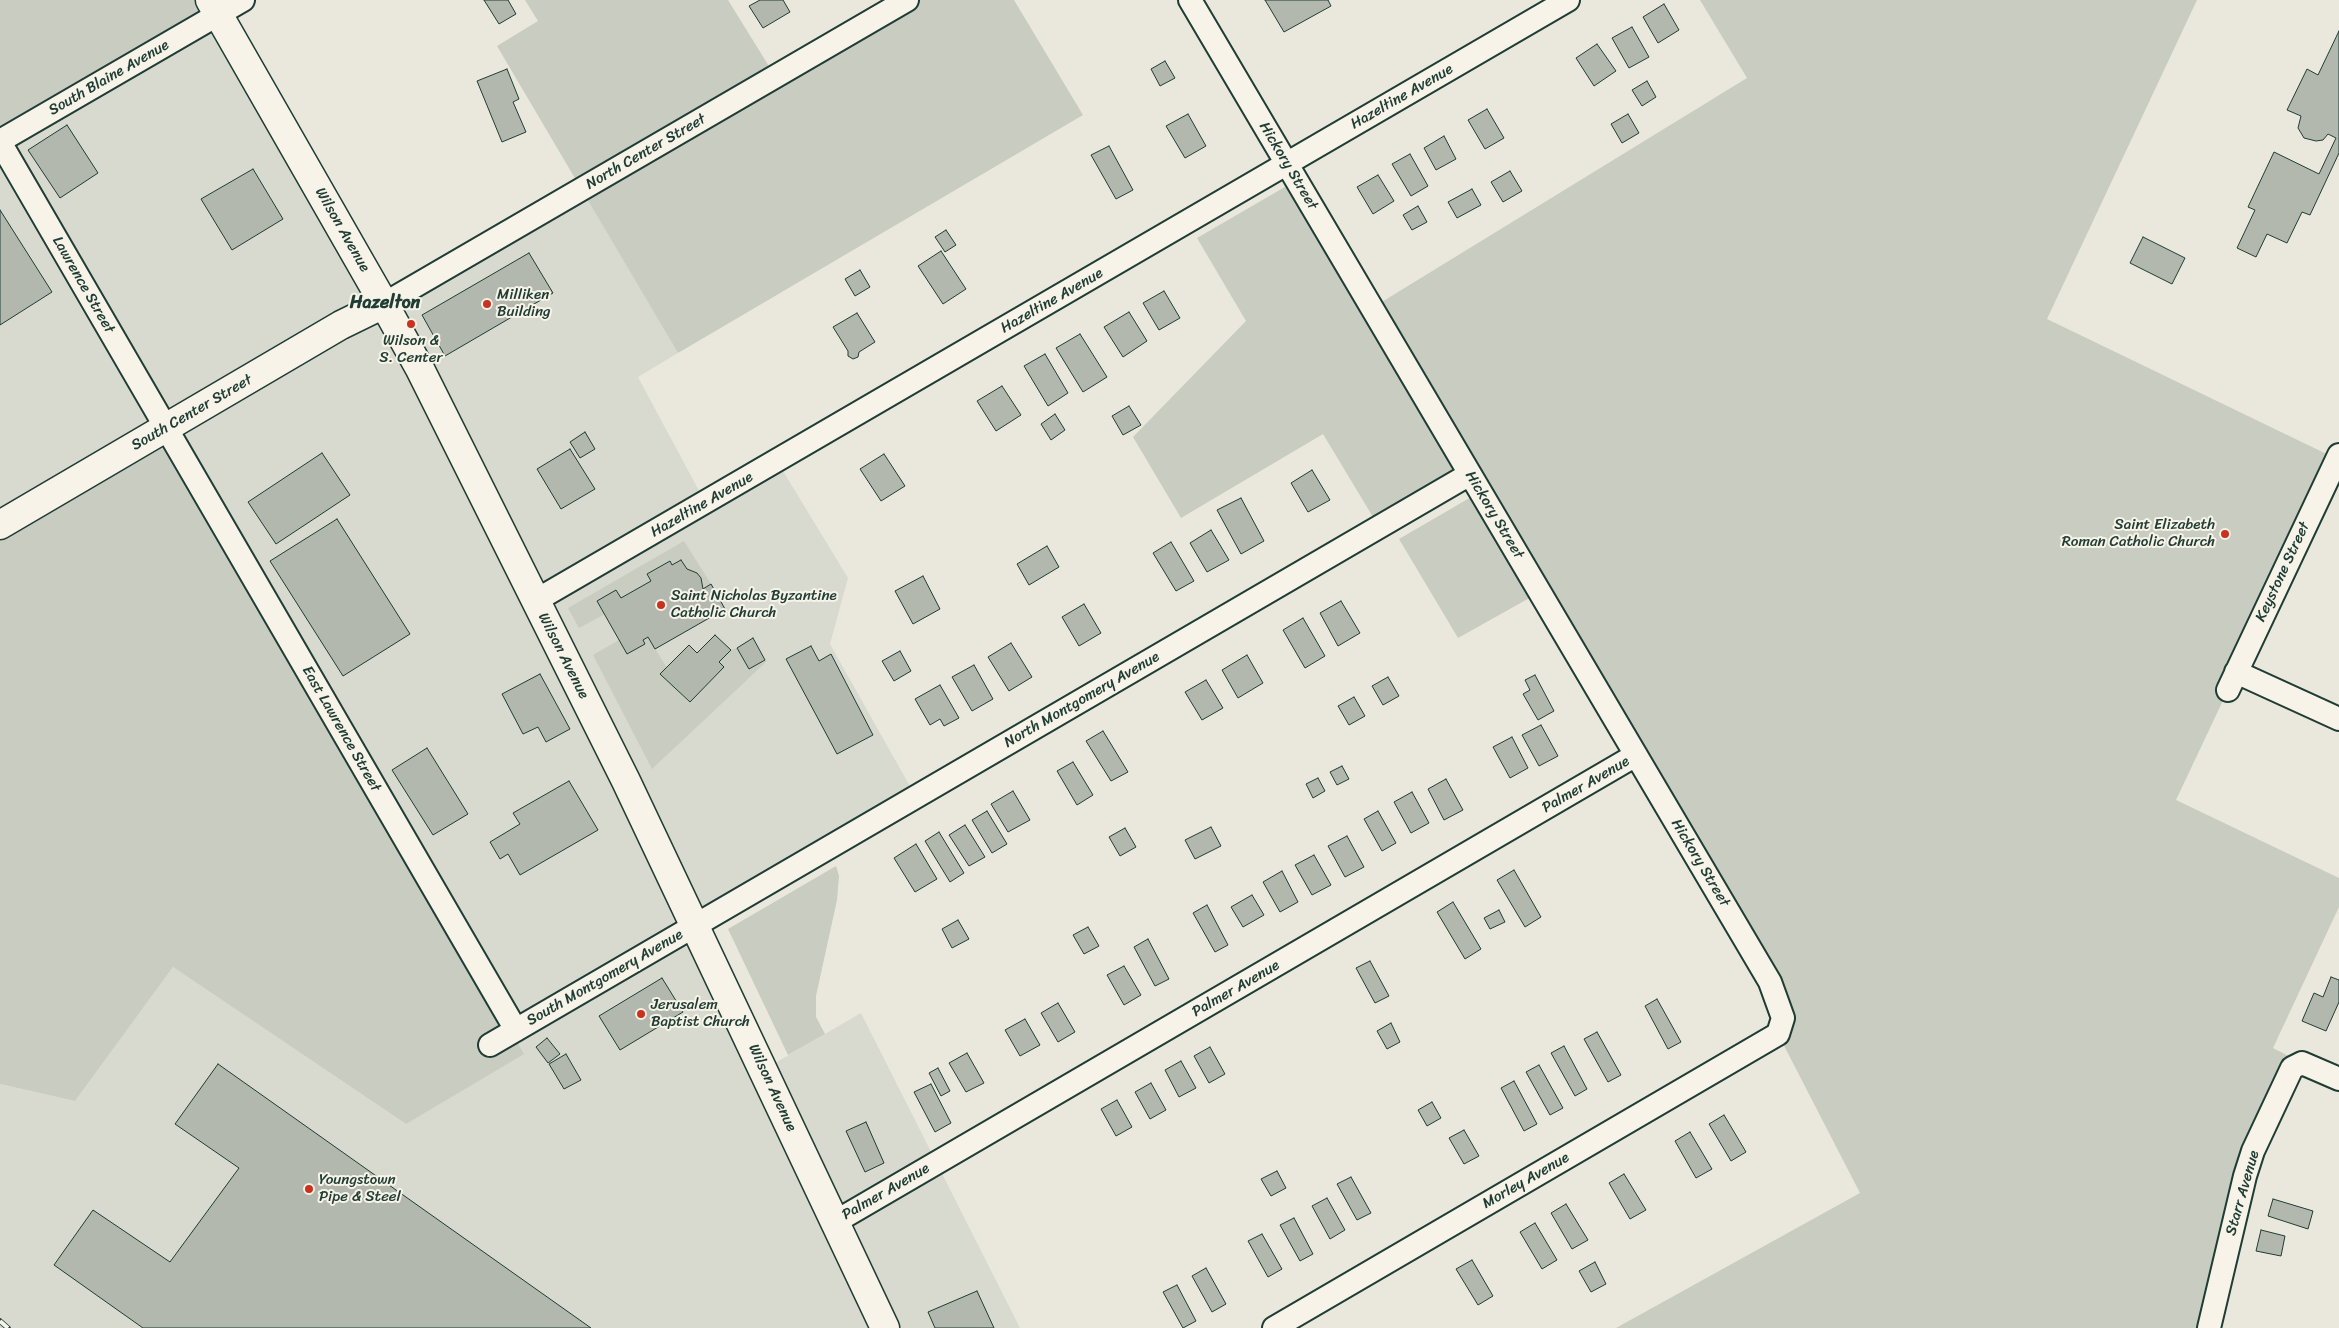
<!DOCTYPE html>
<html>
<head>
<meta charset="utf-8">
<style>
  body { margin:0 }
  canvas { display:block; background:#eae8dd }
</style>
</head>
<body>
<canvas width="2339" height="1328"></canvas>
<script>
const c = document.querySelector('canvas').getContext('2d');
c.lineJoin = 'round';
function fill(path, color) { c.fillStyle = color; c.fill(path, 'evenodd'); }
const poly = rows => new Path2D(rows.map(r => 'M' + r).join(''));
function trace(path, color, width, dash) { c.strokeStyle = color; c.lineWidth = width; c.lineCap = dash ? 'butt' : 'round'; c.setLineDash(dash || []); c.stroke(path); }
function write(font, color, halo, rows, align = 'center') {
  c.font = font + ' Sriracha,sans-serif'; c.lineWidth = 4; c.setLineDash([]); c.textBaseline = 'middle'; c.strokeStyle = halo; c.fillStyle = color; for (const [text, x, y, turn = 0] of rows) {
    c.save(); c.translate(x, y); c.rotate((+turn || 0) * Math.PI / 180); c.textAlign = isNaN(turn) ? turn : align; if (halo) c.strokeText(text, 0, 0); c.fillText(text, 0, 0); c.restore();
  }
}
fill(poly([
  [218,14,384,303,582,189,678,353,638,377,705,502,777,461,848,578,830,644,916,797,695,926,763,1070,861,1013,1020,1328,0,1328,0,1084,75,1101,173,967,406,1124,0,525,0,141]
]), '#d9dacf');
fill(poly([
  [0,0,210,0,218,14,0,141],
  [525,0,728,0,775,76,907,0,1014,0,1083,115,678,353,497,46,538,21],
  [1700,0,2197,0,2047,319,2337,459,2176,800,2339,878,2339,907,2273,1048,2302,1063,2253,1151,2209,1328,1616,1328,1860,1193,1778,1034,1783,1018,1470,474,1379,527,1323,434,1181,518,1133,437,1246,321,1197,238,1290,184,1372,308,1747,78],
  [166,428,524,1054,406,1124,173,967,75,1101,0,1084,0,525],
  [1473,496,1533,596,1458,638,1399,539],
  [684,541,711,584,703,589,703,584,697,573,672,565,670,561,647,574,651,581,621,598,616,590,597,601,605,614,579,628,568,608],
  [648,637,667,668,661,674,689,702,723,667,719,662,731,650,737,648,749,669,765,660,767,661,652,769,593,655,619,640,643,640],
  [836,866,839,876,837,900,816,996,816,1017,825,1034,788,1055,728,929]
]), '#c8ccc1');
const building = poly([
  [484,0,508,0,516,14,499,24,484,0],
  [760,0,783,0,790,12,763,28,749,6,760,0],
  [1265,0,1328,0,1331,6,1284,32,1265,0],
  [1664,4,1679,30,1658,43,1643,17,1664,4],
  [1632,27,1649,57,1629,68,1612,38,1632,27],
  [2339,31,2339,153,2310,215,2302,212,2287,243,2267,234,2256,257,2237,248,2255,210,2248,207,2274,152,2319,174,2336,138,2328,134,2323,140,2316,141,2304,138,2298,128,2301,116,2287,110,2307,69,2318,75,2339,31],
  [1597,44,1616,71,1594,86,1576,58,1597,44],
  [1165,61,1175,78,1160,86,1151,69,1165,61],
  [507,69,519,99,513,102,526,132,502,142,477,81,507,69],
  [1647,81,1656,97,1642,106,1632,90,1647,81],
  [1487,109,1504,138,1485,149,1468,120,1487,109],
  [1188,114,1206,146,1185,158,1166,126,1188,114],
  [1628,114,1639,133,1622,143,1611,124,1628,114],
  [67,125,98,173,60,198,28,150,67,125],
  [1444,136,1456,159,1436,170,1424,148,1444,136],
  [1109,146,1133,190,1116,199,1091,155,1109,146],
  [1410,154,1428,186,1411,196,1392,164,1410,154],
  [253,169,283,219,232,250,201,199,253,169],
  [1510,171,1522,191,1503,202,1491,182,1510,171],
  [1378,175,1394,201,1373,214,1357,187,1378,175],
  [1472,189,1481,205,1457,218,1448,202,1472,189],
  [1418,206,1427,222,1412,230,1403,215,1418,206],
  [0,210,52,292,0,325,0,210],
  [946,230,956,245,945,252,935,237,946,230],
  [2143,237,2185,258,2172,284,2130,263,2143,237],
  [941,251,966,289,943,304,918,266,941,251],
  [529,253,553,293,445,356,422,315,529,253],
  [860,270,870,287,855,296,845,279,860,270],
  [1164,291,1180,318,1159,330,1143,303,1164,291],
  [1129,312,1147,341,1123,357,1104,327,1129,312],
  [857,313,875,342,859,352,858,357,853,359,848,356,848,351,833,327,857,313],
  [1080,334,1107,377,1083,392,1056,348,1080,334],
  [1045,354,1068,393,1048,406,1024,366,1045,354],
  [1002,386,1021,415,996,431,977,401,1002,386],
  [1129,406,1141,425,1123,435,1112,416,1129,406],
  [1055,414,1065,430,1051,440,1041,424,1055,414],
  [585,432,595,449,580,458,570,442,585,432],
  [570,449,595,489,561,509,537,469,570,449],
  [322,453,350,495,276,544,248,502,322,453],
  [884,454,905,486,881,501,860,469,884,454],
  [1312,470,1330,500,1308,512,1291,483,1312,470],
  [1241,498,1264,541,1241,554,1217,510,1241,498],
  [337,519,410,634,343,676,270,561,337,519],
  [1211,530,1229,560,1207,572,1190,543,1211,530],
  [1171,542,1194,581,1176,591,1153,553,1171,542],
  [1047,546,1059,567,1029,585,1017,564,1047,546],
  [681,560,687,569,697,573,701,578,703,589,711,584,725,609,655,649,648,637,643,640,645,644,627,654,597,601,616,590,621,598,651,581,647,574,670,561,672,565,681,560],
  [923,576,940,609,913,624,895,591,923,576],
  [1341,601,1360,633,1338,646,1320,613,1341,601],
  [1084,604,1101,633,1079,646,1062,617,1084,604],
  [1303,618,1325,656,1305,668,1283,630,1303,618],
  [715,635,731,650,719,662,724,667,690,702,660,674,689,645,697,653,715,635],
  [753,638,765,660,749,669,737,648,753,638],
  [1011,643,1032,677,1009,691,988,657,1011,643],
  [811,646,819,661,831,654,873,735,837,754,786,659,811,646],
  [900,651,911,671,894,681,882,661,900,651],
  [1247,655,1263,683,1238,698,1222,670,1247,655],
  [974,665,993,699,972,711,952,677,974,665],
  [540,674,570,729,546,742,538,727,523,734,502,694,540,674],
  [1535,675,1554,711,1538,720,1523,694,1530,690,1525,680,1535,675],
  [1388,677,1399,696,1383,705,1372,686,1388,677],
  [1206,680,1223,708,1202,720,1185,692,1206,680],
  [940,685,959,718,944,726,940,719,930,725,915,699,940,685],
  [1354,697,1365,716,1349,725,1338,706,1354,697],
  [1541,725,1558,756,1539,766,1522,735,1541,725],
  [1103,731,1128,772,1111,781,1086,741,1103,731],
  [1512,737,1528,768,1510,778,1493,747,1512,737],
  [427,748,468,814,433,835,392,770,427,748],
  [1073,762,1093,795,1077,805,1057,771,1073,762],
  [1342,766,1349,779,1337,785,1330,772,1342,766],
  [1318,778,1325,791,1313,798,1306,784,1318,778],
  [1446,779,1463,810,1444,820,1428,789,1446,779],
  [569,781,598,830,520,875,508,854,500,859,490,842,520,824,513,813,569,781],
  [1013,791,1030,820,1008,832,991,804,1013,791],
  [1412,792,1429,823,1411,833,1394,802,1412,792],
  [987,811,1007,844,992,853,972,820,987,811],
  [1378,811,1396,843,1382,851,1364,819,1378,811],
  [965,825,985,857,969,866,949,835,965,825],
  [1211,827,1221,846,1195,859,1185,840,1211,827],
  [1125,828,1136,847,1120,856,1109,837,1125,828],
  [939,832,964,873,950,882,925,841,939,832],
  [1347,836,1364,867,1345,877,1328,846,1347,836],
  [916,844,937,879,915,892,894,858,916,844],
  [1314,855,1331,885,1312,895,1295,865,1314,855],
  [1514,870,1541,917,1525,927,1497,880,1514,870],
  [1282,871,1298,902,1280,912,1263,882,1282,871],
  [1252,895,1264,915,1243,927,1231,907,1252,895],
  [1453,902,1481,949,1465,959,1437,912,1453,902],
  [1207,905,1228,945,1215,952,1193,913,1207,905],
  [1499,910,1505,922,1490,929,1484,918,1499,910],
  [958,920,969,939,952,948,942,929,958,920],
  [1088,927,1099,946,1084,954,1073,935,1088,927],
  [1148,939,1169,979,1155,986,1134,947,1148,939],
  [1370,961,1389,996,1375,1003,1356,968,1370,961],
  [1124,966,1141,995,1124,1005,1107,975,1124,966],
  [2331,977,2339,980,2339,1002,2326,1031,2302,1021,2314,993,2323,997,2331,977],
  [662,978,683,1012,620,1050,599,1016,662,978],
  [1657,999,1681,1042,1668,1049,1645,1006,1657,999],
  [1058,1003,1075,1032,1058,1042,1041,1013,1058,1003],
  [1025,1019,1040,1045,1020,1056,1005,1030,1025,1019],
  [1391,1023,1400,1042,1387,1049,1377,1031,1391,1023],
  [1597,1032,1621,1075,1608,1082,1584,1039,1597,1032],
  [547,1038,560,1054,548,1063,536,1047,547,1038],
  [1564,1046,1587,1089,1575,1096,1551,1053,1564,1046],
  [1210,1047,1225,1074,1209,1083,1194,1056,1210,1047],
  [967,1053,984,1083,966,1092,949,1063,967,1053],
  [566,1054,581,1080,564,1089,549,1064,566,1054],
  [1181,1061,1196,1088,1179,1097,1165,1070,1181,1061],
  [218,1064,591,1328,143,1328,54,1265,93,1210,170,1262,239,1168,175,1124,218,1064],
  [1539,1065,1563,1108,1550,1115,1526,1072,1539,1065],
  [938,1068,950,1091,941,1096,929,1073,938,1068],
  [1514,1081,1537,1124,1524,1131,1501,1088,1514,1081],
  [1151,1083,1166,1110,1150,1119,1135,1092,1151,1083],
  [931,1084,951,1123,935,1132,914,1092,931,1084],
  [1117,1100,1132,1127,1116,1136,1101,1109,1117,1100],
  [1432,1102,1441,1118,1427,1126,1418,1110,1432,1102],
  [1724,1115,1746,1152,1731,1161,1709,1124,1724,1115],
  [866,1122,884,1163,865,1172,846,1131,866,1122],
  [1464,1130,1479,1156,1464,1164,1449,1138,1464,1130],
  [1690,1132,1712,1169,1696,1178,1675,1141,1690,1132],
  [1277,1171,1286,1188,1271,1196,1261,1179,1277,1171],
  [1624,1174,1646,1210,1630,1219,1609,1183,1624,1174],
  [1351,1177,1371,1213,1357,1220,1337,1184,1351,1177],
  [1327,1198,1345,1230,1330,1239,1312,1206,1327,1198],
  [2273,1199,2313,1211,2308,1229,2268,1216,2273,1199],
  [1566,1204,1588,1240,1572,1249,1551,1213,1566,1204],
  [1294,1218,1313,1254,1300,1261,1280,1225,1294,1218],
  [1535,1223,1557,1260,1542,1269,1520,1232,1535,1223],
  [2261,1230,2285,1236,2281,1256,2256,1251,2261,1230],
  [1262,1234,1282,1269,1268,1277,1248,1241,1262,1234],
  [1472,1260,1493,1296,1478,1305,1456,1269,1472,1260],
  [1595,1262,1606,1284,1591,1292,1579,1271,1595,1262],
  [1206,1268,1226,1304,1212,1312,1192,1276,1206,1268],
  [1177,1285,1196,1321,1183,1328,1163,1292,1177,1285],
  [977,1291,994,1328,935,1328,928,1312,977,1291]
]);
fill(building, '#b2b8ae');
trace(building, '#1f3d34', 1);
const minor = poly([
  [1190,0,1770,982,1783,1018,1778,1034,1274,1328],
  [0,141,243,0],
  [0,142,516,1030],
  [384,304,907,0],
  [535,601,1568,0],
  [2236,672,2339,719],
  [2228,690,2339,455],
  [490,1045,1470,474],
  [835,1222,1636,755],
  [2209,1328,2245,1176,2253,1151,2292,1068,2302,1063,2339,1079]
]);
const secondary = poly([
  [210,0,384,304,420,369,626,781,885,1328],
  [0,525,341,325,384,304]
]);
trace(minor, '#1f3d34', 26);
trace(secondary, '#1f3d34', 31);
trace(minor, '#f7f3e8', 22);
trace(secondary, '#f7f3e8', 28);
const rail = poly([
  [0,1321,8,1328]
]);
trace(rail, '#1f3d34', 5.5);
trace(rail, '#f7f3e8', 4, [11]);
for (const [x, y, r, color] of [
  [487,304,5,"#c8321e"],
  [411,324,5,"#c8321e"],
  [2225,534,5,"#c8321e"],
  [661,605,5,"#c8321e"],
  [641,1014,5,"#c8321e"],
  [309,1189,5,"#c8321e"]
]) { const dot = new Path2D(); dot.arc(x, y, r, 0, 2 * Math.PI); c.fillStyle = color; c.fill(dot); trace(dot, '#f7f3e8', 2); }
write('15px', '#1f3d34', '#f7f3e8', [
  ["South Blaine Avenue",109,78,-30],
  ["Hazeltine Avenue",1402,97,-30],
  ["North Center Street",646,152,-30],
  ["Hickory Street",1288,166,59],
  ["Wilson Avenue",342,230,60],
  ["Lawrence Street",83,285,60],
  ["Hazeltine Avenue",1052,301,-30],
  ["South Center Street",192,413,-30],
  ["Hazeltine Avenue",702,505,-30],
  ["Hickory Street",1494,515,59],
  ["Keystone Street",2283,572,-65],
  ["Wilson Avenue",563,656,63],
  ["North Montgomery Avenue",1082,700,-30],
  ["East Lawrence Street",341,729,60],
  ["Palmer Avenue",1586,785,-30],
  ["Hickory Street",1700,863,59],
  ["South Montgomery Avenue",605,978,-30],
  ["Palmer Avenue",1236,989,-30],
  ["Wilson Avenue",772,1088,65],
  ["Morley Avenue",1526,1181,-30],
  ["Palmer Avenue",886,1192,-30],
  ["Starr Avenue",2243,1193,-74]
]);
write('15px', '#1f3d34', '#f7f3e8', [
  ["Milliken",497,295],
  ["Building",497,312],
  ["Wilson &",411,341,"center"],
  ["S. Center",411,358,"center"],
  ["Saint Elizabeth",2215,525,"right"],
  ["Roman Catholic Church",2215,542,"right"],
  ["Saint Nicholas Byzantine",671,596],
  ["Catholic Church",671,613],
  ["Jerusalem",651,1005],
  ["Baptist Church",651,1022],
  ["Youngstown",319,1180],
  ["Pipe & Steel",319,1197]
], 'left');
write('bold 18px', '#1f3d34', '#f7f3e8', [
  ["Hazelton",385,303]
]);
</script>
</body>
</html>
